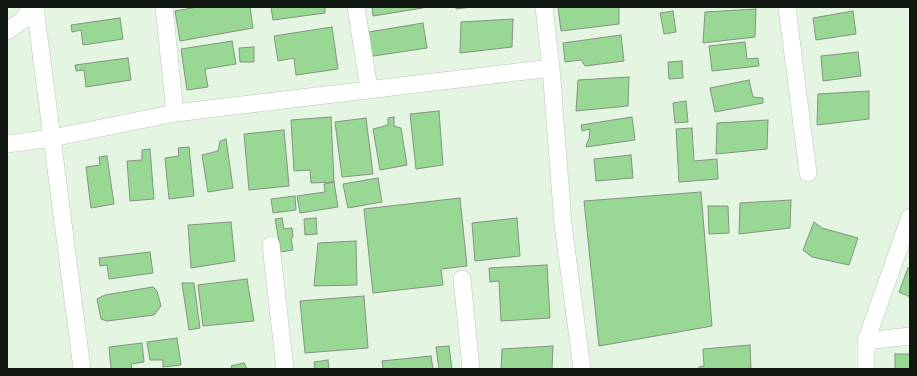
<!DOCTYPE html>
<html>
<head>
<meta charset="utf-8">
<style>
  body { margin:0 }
  #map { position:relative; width:917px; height:376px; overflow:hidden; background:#e4f5e2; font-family:Poppins,sans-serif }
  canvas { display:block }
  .frame { position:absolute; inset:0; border:8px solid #101610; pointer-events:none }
</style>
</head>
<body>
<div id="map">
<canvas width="917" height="376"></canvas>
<div class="frame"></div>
</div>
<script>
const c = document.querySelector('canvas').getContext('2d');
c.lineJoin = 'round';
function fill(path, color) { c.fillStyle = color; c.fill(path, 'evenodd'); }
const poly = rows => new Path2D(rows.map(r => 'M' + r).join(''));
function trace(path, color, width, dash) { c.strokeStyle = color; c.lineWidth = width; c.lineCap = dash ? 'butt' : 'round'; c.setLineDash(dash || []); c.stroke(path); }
const building = poly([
  [198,7,250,7,253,28,180,41,175,11,198,7],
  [271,7,325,7,325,13,273,20,271,7],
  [372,7,423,7,423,8,373,16,372,7],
  [456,7,472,7,456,9,456,7],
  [558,7,619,7,619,24,561,31,558,7],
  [756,9,755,37,703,43,705,12,756,9],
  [673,11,676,32,664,34,660,13,673,11],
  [853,11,856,34,816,40,813,18,853,11],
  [120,18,123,39,83,45,81,30,72,32,71,25,120,18],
  [513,19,512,47,460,53,461,22,513,19],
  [423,23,427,48,367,57,363,33,423,23],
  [332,27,338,69,296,75,294,58,278,61,274,36,332,27],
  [621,35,624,61,585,66,581,60,565,62,563,43,621,35],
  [232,41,236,64,205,69,208,87,187,90,181,49,232,41],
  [745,42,747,59,758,58,759,66,712,71,709,46,745,42],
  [254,47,254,62,240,62,239,48,254,47],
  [858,52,861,76,823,81,821,56,858,52],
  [128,58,131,80,86,87,84,70,76,71,75,65,128,58],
  [682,61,683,78,669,79,668,62,682,61],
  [629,77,628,106,576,111,578,80,629,77],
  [749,80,753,97,763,98,763,103,715,112,710,88,749,80],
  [869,91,869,119,817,125,818,94,869,91],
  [686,101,688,122,675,123,673,103,686,101],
  [439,111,443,165,416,169,410,114,439,111],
  [331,117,334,182,311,183,310,170,294,171,291,120,331,117],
  [394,117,394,126,401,128,407,165,380,170,373,129,388,125,388,118,394,117],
  [632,117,635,140,586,147,587,143,589,139,590,129,582,131,581,125,632,117],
  [366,118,373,174,342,177,335,122,366,118],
  [768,120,767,149,716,154,717,123,768,120],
  [692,128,694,161,717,159,718,179,679,182,676,129,692,128],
  [284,130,289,186,249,190,244,134,284,130],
  [226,139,233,188,208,192,202,155,218,151,220,141,226,139],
  [189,147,194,196,169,199,165,158,179,156,178,148,189,147],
  [150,149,154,199,130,201,127,161,142,160,142,150,150,149],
  [631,155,633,178,596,181,594,159,631,155],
  [107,156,114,204,91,208,86,167,100,165,99,157,107,156],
  [378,178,382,202,348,208,343,184,378,178],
  [334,182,338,207,300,213,297,196,325,192,324,184,334,182],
  [701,192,712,326,599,346,584,201,701,192],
  [295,196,296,210,273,213,271,199,295,196],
  [460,198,467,266,441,269,443,285,373,293,364,209,460,198],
  [791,200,790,228,739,234,740,203,791,200],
  [708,206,728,206,729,233,709,234,708,206],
  [282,218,284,229,292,228,293,237,291,238,293,250,281,252,275,219,282,218],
  [316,218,317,234,305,235,304,219,316,218],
  [517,218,520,256,475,261,472,223,517,218],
  [231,222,235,261,191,268,188,225,231,222],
  [814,222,822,228,858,238,849,265,812,257,803,250,814,222],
  [356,241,357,285,314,286,318,243,356,241],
  [150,252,153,273,109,279,107,265,100,266,99,258,150,252],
  [547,265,550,318,501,321,499,281,490,282,489,268,547,265],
  [908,268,910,269,910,297,899,292,908,268],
  [247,279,254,321,203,326,198,285,247,279],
  [182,283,194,283,200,328,189,330,182,283],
  [153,287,157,291,161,306,154,315,107,321,101,319,97,299,105,295,153,287],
  [364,296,368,348,305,353,300,301,364,296],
  [177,338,181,365,163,367,163,360,150,360,147,342,177,338],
  [142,343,144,362,131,364,132,369,111,369,109,347,142,343],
  [750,345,751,369,699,369,699,367,704,366,703,349,750,345],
  [449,346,452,369,439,369,436,347,449,346],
  [553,346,552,369,501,369,502,349,553,346],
  [895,354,910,354,910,369,895,369,895,354],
  [431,356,433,369,383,369,382,361,431,356],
  [328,360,329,369,315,369,314,362,328,360],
  [244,363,247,369,232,369,231,366,244,363]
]);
fill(building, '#98d894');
trace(building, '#839382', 1);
const minor = poly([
  [35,7,82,369],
  [164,7,175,113],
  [356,7,369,89],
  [544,7,551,68,563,224,582,369],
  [787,7,808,173],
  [7,31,23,20,32,7],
  [7,144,52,138,175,113,551,68],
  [271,245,285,369],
  [462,279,471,369],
  [866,341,910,336],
  [866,369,866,341,910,217]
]);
trace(minor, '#b9c9b7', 18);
trace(minor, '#fff', 17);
</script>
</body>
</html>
